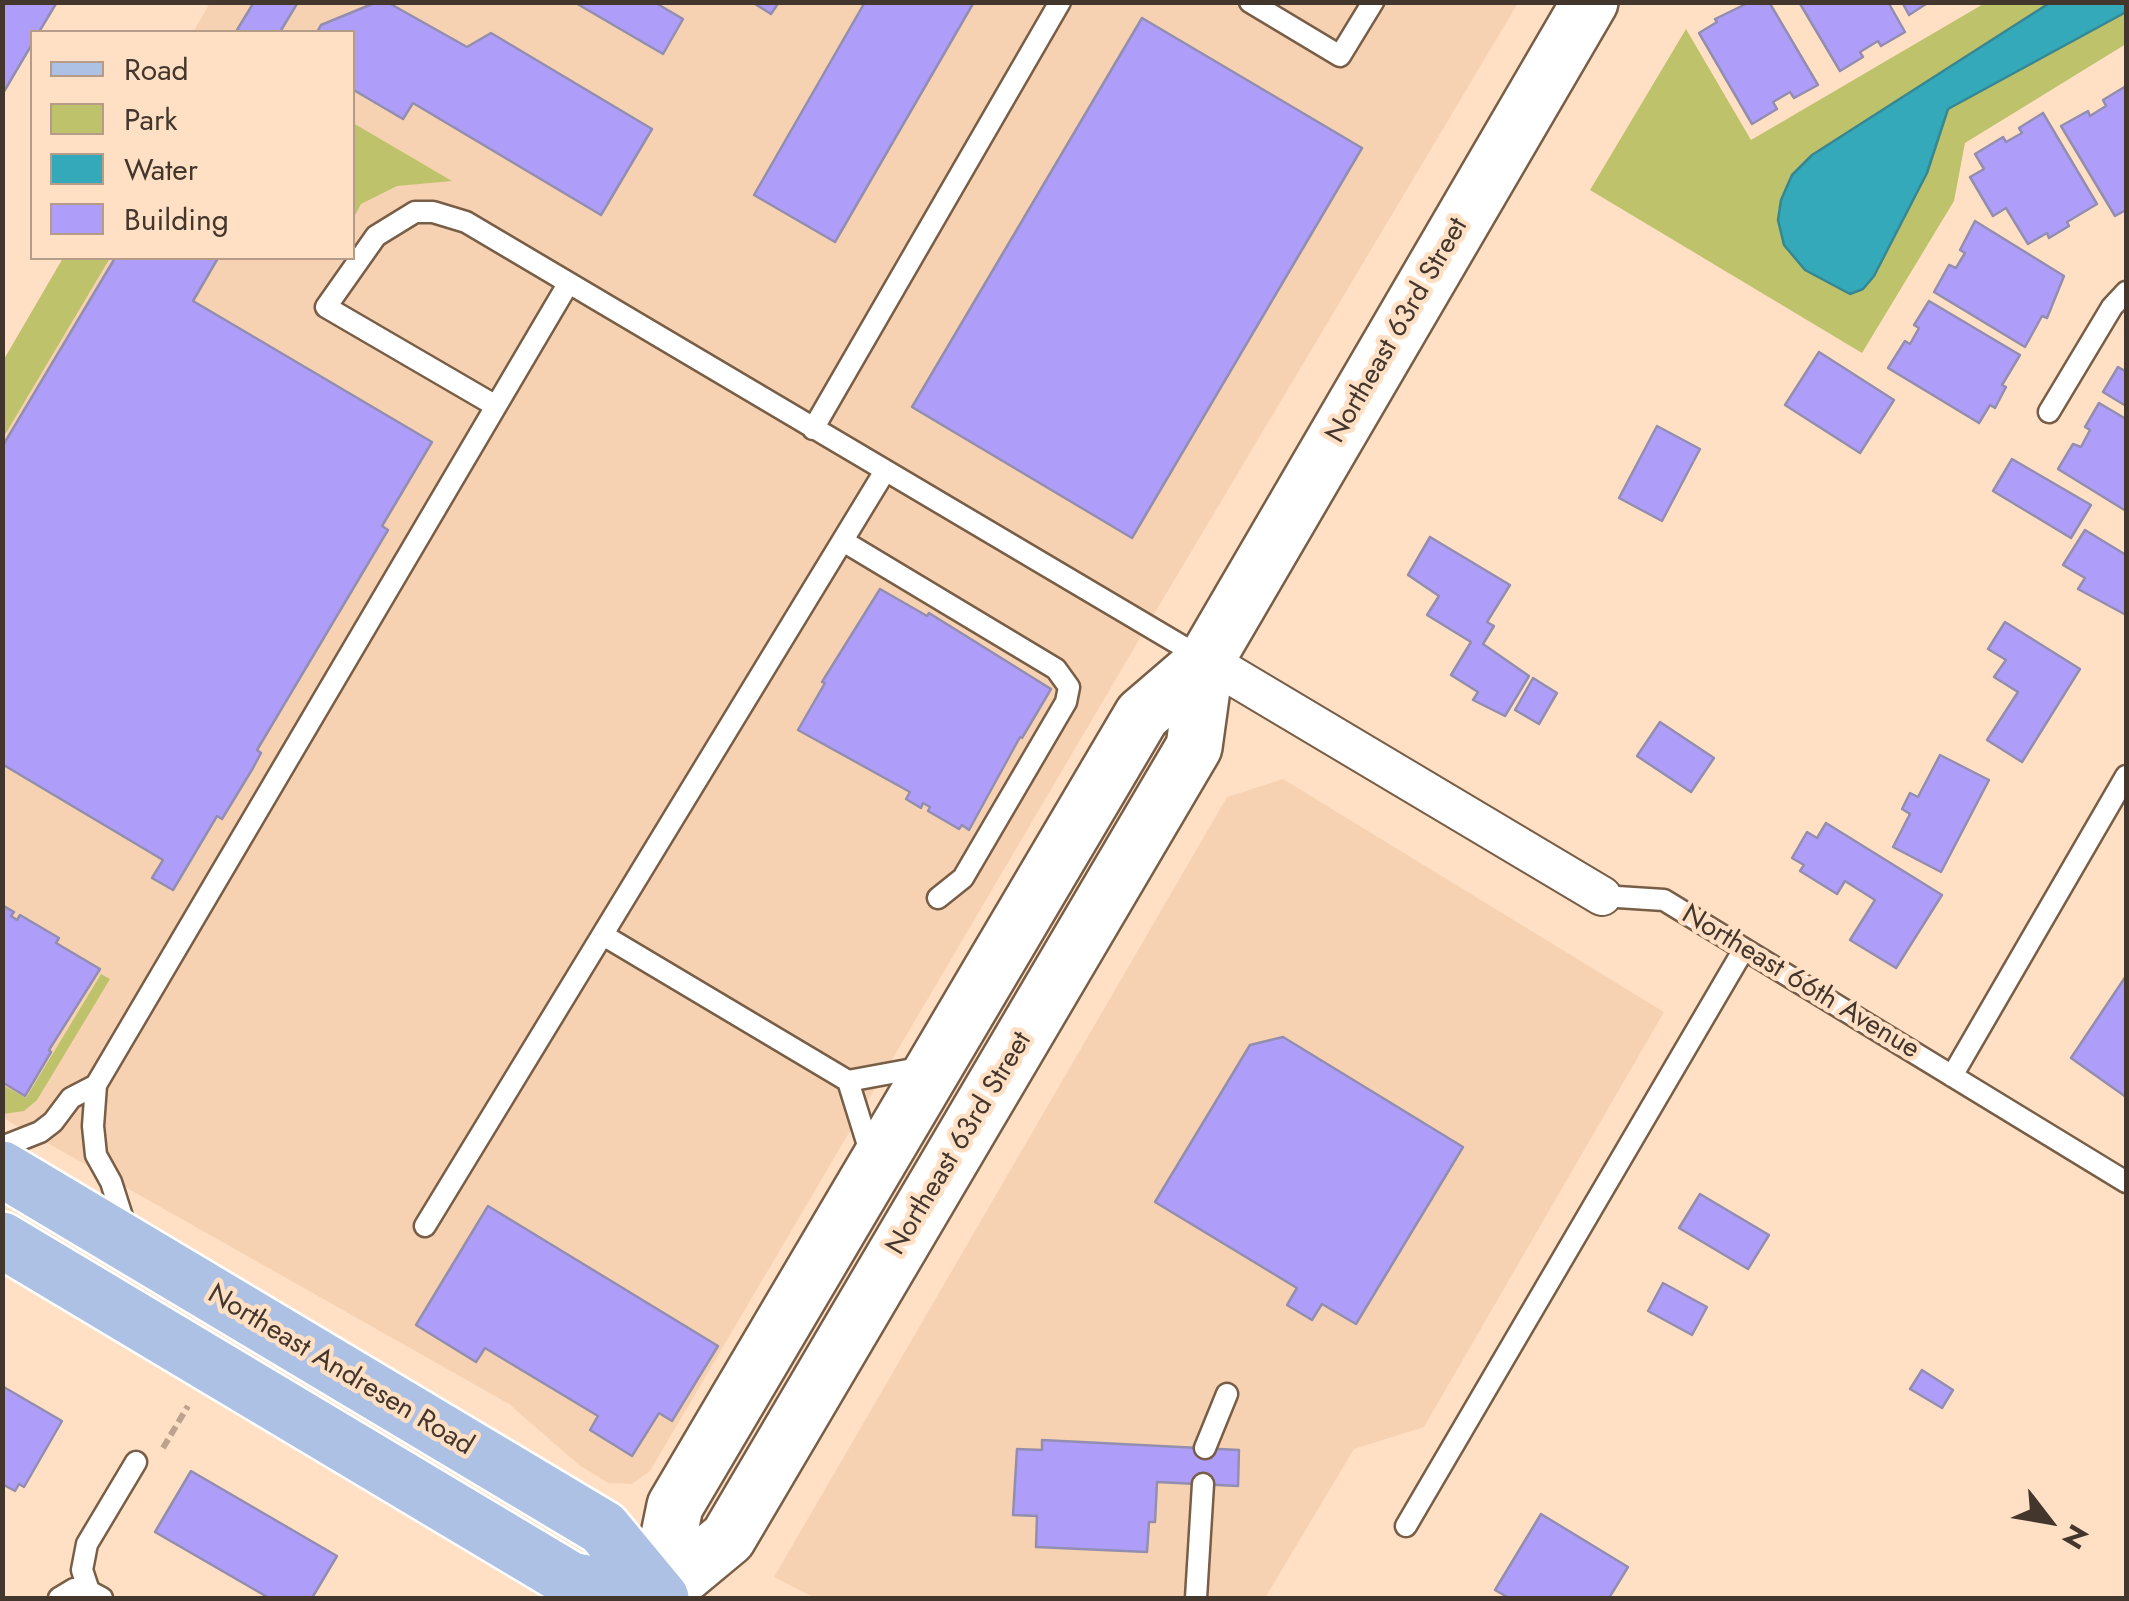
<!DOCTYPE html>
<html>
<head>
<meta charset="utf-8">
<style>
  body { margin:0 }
  #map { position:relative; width:2129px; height:1601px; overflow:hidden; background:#ffe0c5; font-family:Jost,sans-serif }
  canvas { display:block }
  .frame { position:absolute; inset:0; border:5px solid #43372d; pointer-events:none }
  .legend { position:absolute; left:30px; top:30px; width:325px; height:230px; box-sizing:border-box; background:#ffe0c5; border:2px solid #b49c88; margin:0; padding:12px 18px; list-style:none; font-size:30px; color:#43372d }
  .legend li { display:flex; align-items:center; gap:20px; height:50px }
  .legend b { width:50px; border:2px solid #b49c88 }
  .north { position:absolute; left:1999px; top:1471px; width:100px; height:100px; -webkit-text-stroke:8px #ffe0c5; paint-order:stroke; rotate:121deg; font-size:28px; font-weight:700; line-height:40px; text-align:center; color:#43372d }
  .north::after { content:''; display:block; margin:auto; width:35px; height:45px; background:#43372d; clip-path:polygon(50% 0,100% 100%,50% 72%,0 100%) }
</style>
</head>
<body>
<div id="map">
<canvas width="2129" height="1601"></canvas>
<div class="frame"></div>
<ul class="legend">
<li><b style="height:12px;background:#adc1e5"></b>Road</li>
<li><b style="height:28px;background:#bec26b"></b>Park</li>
<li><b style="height:28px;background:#33a9ba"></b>Water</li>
<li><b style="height:28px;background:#af9ef9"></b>Building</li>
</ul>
<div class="north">N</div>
</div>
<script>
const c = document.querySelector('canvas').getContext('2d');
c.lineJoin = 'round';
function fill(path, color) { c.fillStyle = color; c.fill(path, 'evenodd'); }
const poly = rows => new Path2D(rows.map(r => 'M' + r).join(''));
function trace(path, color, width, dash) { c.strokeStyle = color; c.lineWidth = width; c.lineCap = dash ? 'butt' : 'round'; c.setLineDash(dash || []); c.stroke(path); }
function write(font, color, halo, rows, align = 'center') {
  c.font = font + ' Jost,sans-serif'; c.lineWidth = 9; c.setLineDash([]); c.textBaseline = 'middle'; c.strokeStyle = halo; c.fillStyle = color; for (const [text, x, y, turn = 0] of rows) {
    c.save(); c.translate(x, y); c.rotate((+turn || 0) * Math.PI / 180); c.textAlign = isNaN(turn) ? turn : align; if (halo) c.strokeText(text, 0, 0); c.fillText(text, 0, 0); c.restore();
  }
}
fill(poly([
  [210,3,1518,3,1166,594,650,1471,632,1484,608,1483,579,1465,509,1404,3,1118,3,361,63,258,352,258,352,32,193,32],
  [1283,779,1664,1012,1424,1427,1354,1449,1265,1598,815,1598,774,1577,1227,797]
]), '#f6d2b2');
fill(poly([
  [1985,3,2126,3,2126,44,1965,143,1954,201,1862,353,1590,190,1686,29,1751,140],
  [353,123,452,181,397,186,361,204,353,219],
  [63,258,110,258,3,438,3,361],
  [101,974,110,979,37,1100,24,1111,3,1114,3,1085,26,1098]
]), '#bec26b');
const water = poly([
  [2051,2,2126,3,2126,12,1948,109,1927,173,1874,276,1863,289,1850,294,1805,270,1784,245,1778,220,1781,200,1792,175,1812,155,2051,2]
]);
fill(water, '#33a9ba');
trace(water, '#388790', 2.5);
const building = poly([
  [2,2,57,2,39,32,32,32,32,44,2,95,2,2],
  [254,2,298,2,280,32,241,32,237,30,254,2],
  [377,2,387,2,467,47,491,33,652,129,601,215,413,103,403,119,352,89,352,32,317,32,321,25,377,2],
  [574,2,654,2,683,19,663,54,574,2],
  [752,2,779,2,771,14,752,2],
  [865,2,974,2,835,242,754,195,865,2],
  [1750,2,1769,2,1818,85,1794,98,1790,92,1773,102,1777,109,1752,124,1699,33,1717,22,1715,19,1750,2],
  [1799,2,1888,2,1905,32,1881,46,1878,41,1860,52,1863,57,1840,71,1799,2],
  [1902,2,1929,2,1909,15,1902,2],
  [1142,18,1362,148,1132,538,912,407,1142,18],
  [2126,86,2126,210,2115,216,2061,126,2088,111,2090,116,2106,106,2103,100,2126,86],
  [2043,113,2097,204,2067,222,2069,226,2049,238,2047,233,2028,244,2006,208,1993,216,1970,177,1984,169,1975,154,2003,137,2006,142,2022,133,2019,128,2043,113],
  [1975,221,2064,276,2047,318,2042,316,2025,347,1934,292,1949,265,1956,268,1965,253,1960,250,1975,221],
  [115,258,218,258,193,301,432,442,382,526,388,530,257,750,261,753,253,768,222,819,217,816,173,890,152,878,163,860,2,764,2,447,115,258],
  [1929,301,2020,355,2002,385,2006,387,1995,408,1990,405,1979,423,1888,368,1905,341,1910,344,1919,328,1914,325,1929,301],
  [1819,352,1894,400,1860,453,1785,405,1819,352],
  [2118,367,2125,371,2126,368,2126,406,2103,392,2118,367],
  [2099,403,2126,419,2126,511,2058,469,2073,444,2081,447,2090,430,2085,427,2099,403],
  [1657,426,1700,449,1662,521,1619,498,1657,426],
  [2012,459,2091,505,2071,538,1993,491,2012,459],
  [2085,530,2126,555,2126,615,2078,589,2085,578,2063,565,2085,530],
  [1430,537,1510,585,1487,622,1494,626,1483,644,1529,676,1505,716,1473,700,1478,692,1451,675,1471,642,1427,615,1439,596,1408,575,1430,537],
  [880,589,927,616,929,613,1051,689,1022,738,1020,737,969,830,962,825,959,829,928,811,930,807,923,803,921,808,906,799,910,792,798,730,825,683,822,682,880,589],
  [2005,622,2080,669,2022,762,1987,740,2018,692,1994,677,2006,660,1988,649,2005,622],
  [1533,678,1557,693,1539,724,1515,710,1533,678],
  [1660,722,1714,758,1691,792,1637,756,1660,722],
  [1940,755,1989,780,1941,872,1893,847,1910,814,1902,809,1910,793,1918,797,1940,755],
  [1826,823,1942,895,1896,968,1850,940,1875,900,1845,881,1837,894,1800,871,1804,865,1792,858,1807,832,1817,838,1826,823],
  [2,905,14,912,11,916,17,920,20,915,59,938,56,943,100,969,49,1050,51,1052,25,1096,2,1082,2,905],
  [2126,976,2126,1097,2071,1058,2126,976],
  [1283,1037,1463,1147,1356,1324,1322,1304,1312,1320,1287,1305,1297,1288,1155,1202,1250,1045,1283,1037],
  [1700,1194,1769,1235,1748,1269,1679,1228,1700,1194],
  [488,1206,718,1346,672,1421,659,1413,632,1456,590,1430,598,1416,485,1348,476,1362,416,1325,488,1206],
  [1663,1283,1707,1307,1692,1335,1648,1311,1663,1283],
  [1922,1370,1953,1390,1942,1408,1910,1389,1922,1370],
  [2,1386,62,1421,24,1487,19,1484,15,1491,2,1484,2,1386],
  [1042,1440,1239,1450,1238,1486,1157,1482,1155,1522,1149,1522,1147,1552,1036,1547,1037,1516,1013,1515,1017,1449,1042,1450,1042,1440],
  [191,1471,337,1556,312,1598,269,1598,155,1532,191,1471],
  [1541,1514,1628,1567,1609,1598,1509,1598,1495,1590,1541,1514]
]);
fill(building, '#af9ef9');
trace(building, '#938eaf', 2.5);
const lane = poly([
  [1250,2,1340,56,1373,2],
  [496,406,326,307,376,236,415,212,433,212,466,222,1204,659],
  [2049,412,2112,307,2126,292],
  [813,429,1060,2],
  [843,541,1056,669,1069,687,1066,702,963,878,938,898],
  [1602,896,1664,900,2126,1182],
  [603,935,848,1081,872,1158],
  [1952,1076,2126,776],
  [848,1081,924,1067],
  [2,1147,40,1132,53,1122,71,1098,96,1085],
  [425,1226,885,471],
  [127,1232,111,1182,96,1155,93,1126,96,1085,568,284],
  [1205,1448,1227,1394],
  [1406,1526,1744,949],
  [89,1591,82,1570,87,1544,136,1462],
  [59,1598,74,1589,89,1591,102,1598],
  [1196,1598,1203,1484]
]);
const street = poly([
  [1206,660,1602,896]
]);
const secondary = poly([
  [657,1597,728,1538,1194,747,1206,660],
  [656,1598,675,1506,1142,715,1206,660,1590,2]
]);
const primary = poly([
  [2,1169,603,1528,661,1598],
  [2,1240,571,1580,657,1597]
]);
trace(lane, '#785e47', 25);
trace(street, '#785e47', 42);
trace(secondary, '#785e47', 60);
trace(primary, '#fff', 60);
trace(poly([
  [163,1448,188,1406]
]), '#bba38e', 6, [10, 5]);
trace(lane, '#fff', 20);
trace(street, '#fff', 38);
trace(secondary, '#fff', 55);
trace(primary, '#adc1e5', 55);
write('28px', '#43372d', '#ffe0c5', [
  ["Northeast 63rd Street",1398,331,-60],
  ["Northeast 66th Avenue",1800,983,31],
  ["Northeast 63rd Street",960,1144,-59],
  ["Northeast Andresen Road",340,1371,31]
]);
</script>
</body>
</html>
